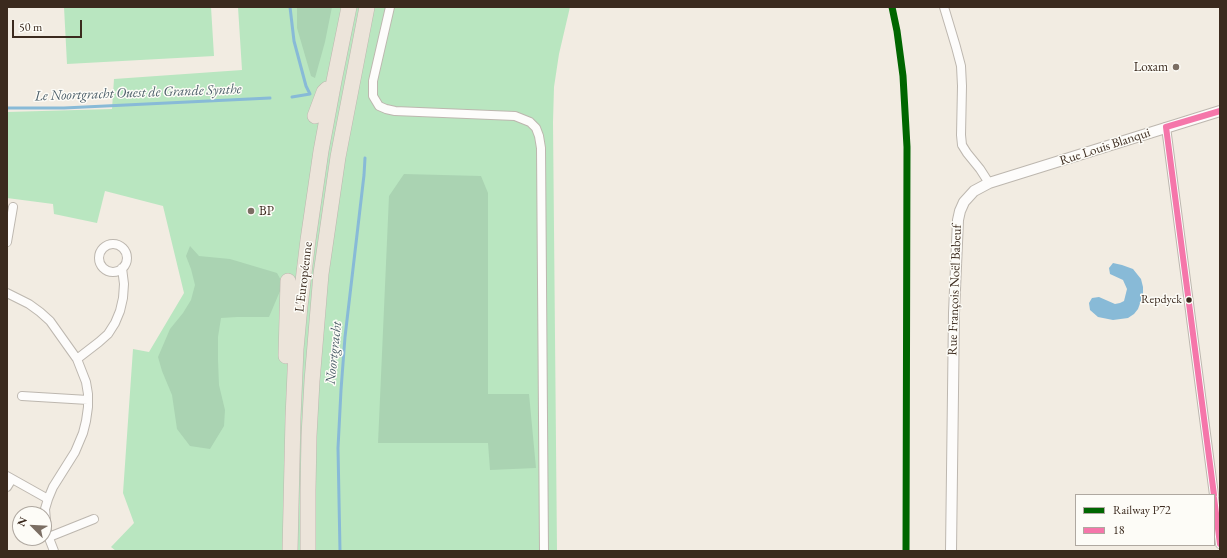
<!DOCTYPE html>
<html>
<head>
<meta charset="utf-8">
<style>
  body { margin:0 }
  #map { position:relative; width:1227px; height:558px; overflow:hidden; background:#f2ece2; font-family:"EB Garamond",serif }
  canvas { display:block }
  .frame { position:absolute; inset:0; border:8px solid #3b2a1e; pointer-events:none }
  .legend { position:absolute; left:1075px; top:494px; width:140px; height:52px; box-sizing:border-box; background:#fdfcf7; border:1px solid #afa8a0; margin:0; padding:5px 7px; list-style:none; font-size:12px; color:#3b2a1e }
  .legend li { display:flex; align-items:center; gap:8px; height:20px }
  .legend b { width:20px; border:1px solid #afa8a0 }
  .north { position:absolute; left:12px; top:506px; width:40px; height:40px; box-sizing:border-box; background:#fdfcf7; border:1px solid #afa8a0; border-radius:50%; rotate:294deg; font-size:11px; font-weight:700; line-height:16px; text-align:center; color:#3b2a1e }
  .north::after { content:''; display:block; margin:auto; width:14px; height:18px; background:#7b6e63; clip-path:polygon(50% 0,100% 100%,50% 72%,0 100%) }
  .scale { position:absolute; left:12px; top:20px; width:70px; height:18px; box-sizing:border-box; border:2px solid #3b2a1e; border-top:0; padding-left:5px; font-size:12px; line-height:14px; white-space:nowrap; color:#3b2a1e; -webkit-text-stroke:3px #fdfcf7; paint-order:stroke }
</style>
</head>
<body>
<div id="map">
<canvas width="1227" height="558"></canvas>
<div class="frame"></div>
<ul class="legend">
<li><b style="height:5px;background:#060"></b>Railway P72</li>
<li><b style="height:5px;background:#f576aa"></b>18</li>
</ul>
<div class="north">N</div>
<div class="scale">50 m</div>
</div>
<script>
const c = document.querySelector('canvas').getContext('2d');
c.lineJoin = 'round';
function fill(path, color) { c.fillStyle = color; c.fill(path, 'evenodd'); }
const poly = rows => new Path2D(rows.map(r => 'M' + r).join(''));
function trace(path, color, width, dash) { c.strokeStyle = color; c.lineWidth = width; c.lineCap = dash ? 'butt' : 'round'; c.setLineDash(dash || []); c.stroke(path); }
function write(font, color, halo, rows, align = 'center') {
  c.font = font + ' "EB Garamond",serif'; c.lineWidth = 3; c.setLineDash([]); c.textBaseline = 'middle'; c.strokeStyle = halo; c.fillStyle = color; for (const [text, x, y, turn = 0] of rows) {
    c.save(); c.translate(x, y); c.rotate((+turn || 0) * Math.PI / 180); c.textAlign = isNaN(turn) ? turn : align; if (halo) c.strokeText(text, 0, 0); c.fillText(text, 0, 0); c.restore();
  }
}
fill(poly([
  [64,7,211,7,214,56,67,64],
  [238,7,570,7,559,54,554,87,553,122,557,551,116,551,111,547,134,523,123,493,133,349,149,352,184,293,163,206,105,191,97,223,54,214,53,204,7,198,7,112,112,109,114,79,242,70]
]), '#b9e6c0');
fill(poly([
  [297,7,332,7,325,42,315,78,311,76,297,28],
  [404,174,481,176,488,193,488,394,529,394,536,468,490,470,488,443,378,443,389,196],
  [190,246,199,256,230,259,277,273,283,284,269,317,237,317,221,318,218,337,218,360,219,385,225,410,224,426,210,449,190,446,177,429,172,395,162,371,158,357,170,329,183,313,191,300,195,285,191,269,186,256]
]), '#aad3b2');
fill(poly([
  [1113,263,1122,265,1133,269,1141,279,1143,287,1143,295,1138,309,1134,314,1128,318,1113,320,1098,317,1090,310,1089,303,1092,298,1099,297,1115,304,1120,303,1124,301,1127,289,1123,280,1110,274,1109,268]
]), '#88bad7');
trace(poly([
  [290,7,294,41,306,86,310,94,292,97],
  [7,108,64,108,270,98],
  [340,551,338,448,341,390,345,337,364,175,365,158]
]), '#88bad7', 3);
const minor = poly([
  [390,7,373,81,373,96,379,106,386,109,395,111,515,116,530,122,536,128,539,136,541,148,544,551],
  [944,7,956,47,961,66,962,86,961,135,962,145,967,153,980,169,989,183],
  [1166,127,1214,495],
  [7,242,13,207],
  '99 258a14 14 0 1 1 28 0a14 14 0 1 1-28 0Z',
  [7,293,29,304,40,312,50,321,77,359,86,382,88,394,88,407,86,421,83,433,75,452,53,487,48,499,45,509,47,533,54,551],
  [77,359,99,342,108,334,115,323,120,311,123,298,124,284,122,268],
  [22,396,88,400],
  [7,476,48,499],
  [7,487,12,479],
  [1214,498,1220,544],
  [49,537,94,519]
]);
const tertiary = poly([
  [951,551,954,313,958,220,960,211,964,202,974,191,989,183,1220,111]
]);
const motorway = poly([
  [315,116,324,92,327,89],
  [286,356,288,281],
  [290,551,293,418,296,349,300,306,308,240,321,151,334,81,349,7],
  [308,551,308,490,309,436,312,381,321,274,338,157,367,7]
]);
trace(minor, '#bdb7af', 10);
trace(tertiary, '#bdb7af', 12);
trace(motorway, '#bdb7af', 16);
trace(minor, '#fdfcfb', 8);
trace(tertiary, '#fdfcfb', 10);
trace(motorway, '#ece4da', 15);
trace(poly([
  [1166,127,1214,495],
  [1166,127,1220,111],
  [1214,498,1220,544]
]), '#f576aa', 6);
trace(poly([
  [892,7,897,31,903,76,907,147,906,551]
]), '#060', 7);
for (const [x, y, r, color] of [
  [1176,67,4,"#7b6e63"],
  [251,211,4,"#7b6e63"],
  [1189,300,3.5,"#3b2a1e"]
]) { const dot = new Path2D(); dot.arc(x, y, r, 0, 2 * Math.PI); c.fillStyle = color; c.fill(dot); trace(dot, '#fdfcf7', 1.5); }
write('12px', '#3b2a1e', '#fdfcf7', [
  ["Repdyck",1182,300]
], 'right');
write('13px', '#3b2a1e', '#fdfcf7', [
  ["Loxam",1168,67],
  ["BP",259,211,"left"]
], 'right');
write('13px', '#3b2a1e', '#fdfcf7', [
  ["Rue Louis Blanqui",1105,147,-18],
  ["L'Européenne",304,277,-83],
  ["Rue François Noël Babeuf",955,290,-88]
]);
write('italic 14px', '#485b66', '#fdfcf7', [
  ["Le Noortgracht Ouest de Grande Synthe",138,93,-2],
  ["Noortgracht",334,353,-84]
]);
</script>
</body>
</html>
